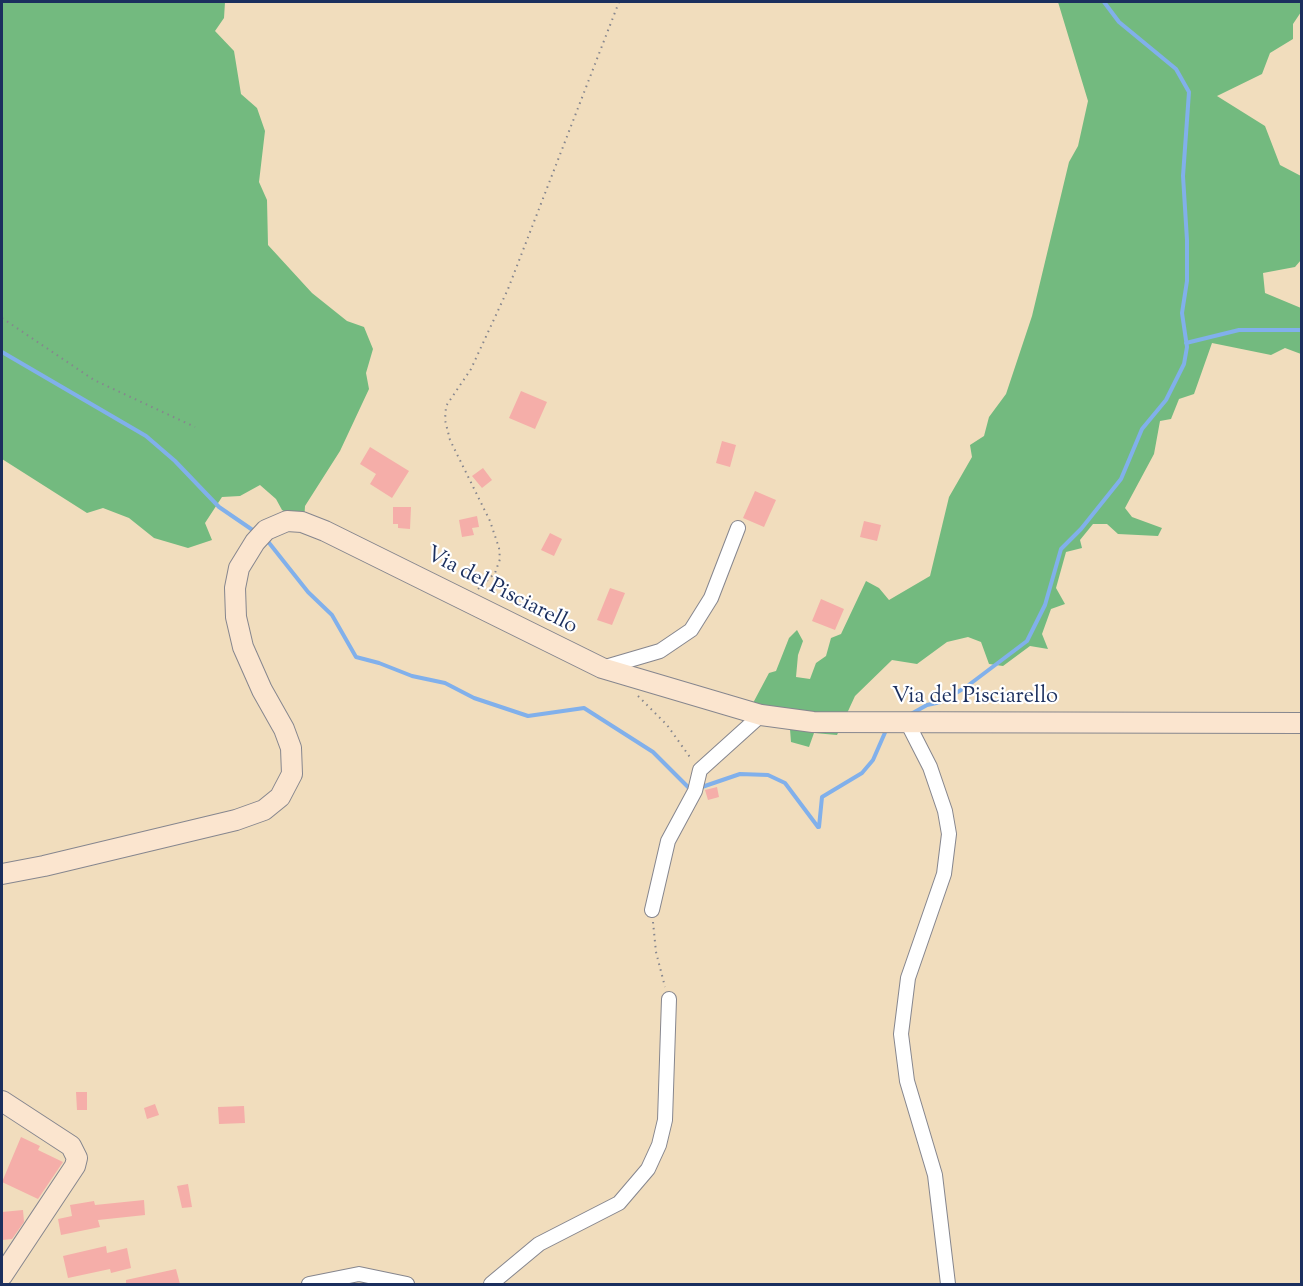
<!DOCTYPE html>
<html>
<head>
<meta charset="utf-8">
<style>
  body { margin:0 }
  #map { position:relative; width:1303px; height:1286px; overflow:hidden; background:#f1ddbd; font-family:"Sorts Mill Goudy",serif }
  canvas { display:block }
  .frame { position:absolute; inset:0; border:3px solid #1b2f5e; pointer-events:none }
</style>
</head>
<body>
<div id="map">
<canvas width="1303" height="1286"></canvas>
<div class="frame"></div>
</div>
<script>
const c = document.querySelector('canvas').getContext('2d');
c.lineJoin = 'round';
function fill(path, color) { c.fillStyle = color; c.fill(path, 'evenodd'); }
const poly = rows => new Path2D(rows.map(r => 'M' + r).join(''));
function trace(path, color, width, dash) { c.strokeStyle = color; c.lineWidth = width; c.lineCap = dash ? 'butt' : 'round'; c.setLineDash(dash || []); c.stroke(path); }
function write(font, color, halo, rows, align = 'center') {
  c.font = font + ' "Sorts Mill Goudy",serif'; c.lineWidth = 4.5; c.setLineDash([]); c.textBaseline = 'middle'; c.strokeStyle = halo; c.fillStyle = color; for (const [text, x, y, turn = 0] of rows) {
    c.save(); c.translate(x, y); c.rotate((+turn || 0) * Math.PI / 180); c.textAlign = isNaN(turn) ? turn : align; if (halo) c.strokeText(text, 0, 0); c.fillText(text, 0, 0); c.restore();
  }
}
fill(poly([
  [2,2,225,2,224,18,215,31,234,51,241,94,257,108,265,131,259,182,267,200,268,245,312,293,347,321,364,327,373,349,366,373,369,389,340,451,305,506,304,522,282,510,276,499,260,485,240,496,222,497,205,523,212,540,188,548,154,538,129,518,103,508,87,513,2,459],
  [1058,2,1301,2,1301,12,1293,24,1293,39,1270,53,1262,74,1217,96,1265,126,1280,165,1301,176,1301,260,1295,267,1263,273,1265,293,1301,308,1301,354,1285,348,1271,355,1212,343,1194,394,1179,399,1171,419,1160,421,1154,454,1125,508,1132,517,1162,528,1158,536,1118,534,1107,524,1093,524,1080,540,1082,548,1066,552,1056,588,1065,604,1051,609,1042,634,1048,649,1030,646,1003,666,989,664,981,642,968,637,947,642,917,664,892,660,855,696,837,735,814,733,809,747,791,742,790,729,773,710,753,703,769,673,776,671,789,638,797,630,803,641,798,655,796,677,810,679,816,663,826,656,831,638,841,634,866,581,879,588,889,600,930,576,949,497,972,457,970,445,984,436,989,417,1006,394,1032,316,1069,162,1078,146,1088,101]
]), '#73ba7f');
trace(poly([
  [1186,343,1239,330,1302,330],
  [2,352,146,436,175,461,219,507,257,533],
  [266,539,308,592,332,615,356,657,379,663,412,676,445,683,474,698,528,716,584,708,653,752,692,791],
  [911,714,927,705,941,702,966,687,1027,641,1045,605,1061,549,1081,529,1121,479,1142,429,1166,400,1184,364,1187,347,1182,313,1187,281,1187,240,1183,176,1189,92,1176,69,1119,22,1104,2],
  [699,788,740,774,768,775,785,783,818,827],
  [819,827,822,797,862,773,873,760,887,728]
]), '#81b0eb', 4);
fill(poly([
  [521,391,547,402,535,429,509,418],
  [722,441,736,445,730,467,716,463],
  [370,447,409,471,392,498,370,484,376,474,360,464],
  [483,468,492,480,482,488,472,476],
  [755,491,776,500,764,527,743,518],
  [393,507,411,507,410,529,398,528,398,524,393,524],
  [477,516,479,527,472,528,474,535,462,537,459,520],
  [864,521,881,525,877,541,860,537],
  [550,533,562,539,554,556,541,550],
  [610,588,625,593,612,625,597,620],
  [821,599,844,609,835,630,812,621],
  [717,787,719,797,708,800,705,790],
  [76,1092,87,1092,87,1110,77,1110],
  [155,1104,159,1115,147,1119,144,1108],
  [244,1106,245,1123,219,1124,218,1107],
  [21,1137,40,1146,38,1150,63,1162,38,1199,2,1182],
  [188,1184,192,1207,182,1208,177,1186],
  [144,1200,145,1215,98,1220,100,1227,61,1235,58,1219,72,1216,70,1205,94,1201,95,1205],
  [23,1210,24,1222,12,1239,2,1240,2,1212],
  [106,1246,107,1253,127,1248,131,1268,111,1273,110,1269,68,1278,63,1256],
  [176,1269,180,1284,126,1284,126,1280]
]), '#f5aea9');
const street = poly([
  [602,668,660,651,691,630,711,598,738,528],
  [907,722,930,767,945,811,949,834,944,874,908,978,901,1034,907,1081,935,1175,948,1284],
  [652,910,668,841,695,791,700,770,761,715],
  [309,1284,359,1274,407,1284],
  [491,1284,539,1244,619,1203,648,1169,659,1145,665,1120,669,999]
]);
const secondary = poly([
  [2,874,44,866,236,820,264,810,280,797,292,774,291,748,284,729,262,690,243,647,236,617,235,588,239,568,255,542,266,530,287,521,302,522,325,531,602,668,761,715,813,722,1302,723],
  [2,1101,71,1146,77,1158,75,1166,2,1276]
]);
trace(street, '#86868e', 16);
trace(secondary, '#86868e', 22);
trace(poly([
  [2,318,94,380,195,427],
  [478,589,495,573,500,559,499,548,490,521,450,440,445,420,446,406,471,369,508,289,619,2],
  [638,696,667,725,692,760],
  [653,922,656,952,665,987]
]), '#86868e', 2, [1.5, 4.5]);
trace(street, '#fff', 14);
trace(secondary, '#fbe5cf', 20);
write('22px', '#1b2f5e', '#fff', [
  ["Via del Pisciarello",501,592,27],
  ["Via del Pisciarello",975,698]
]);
</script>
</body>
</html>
